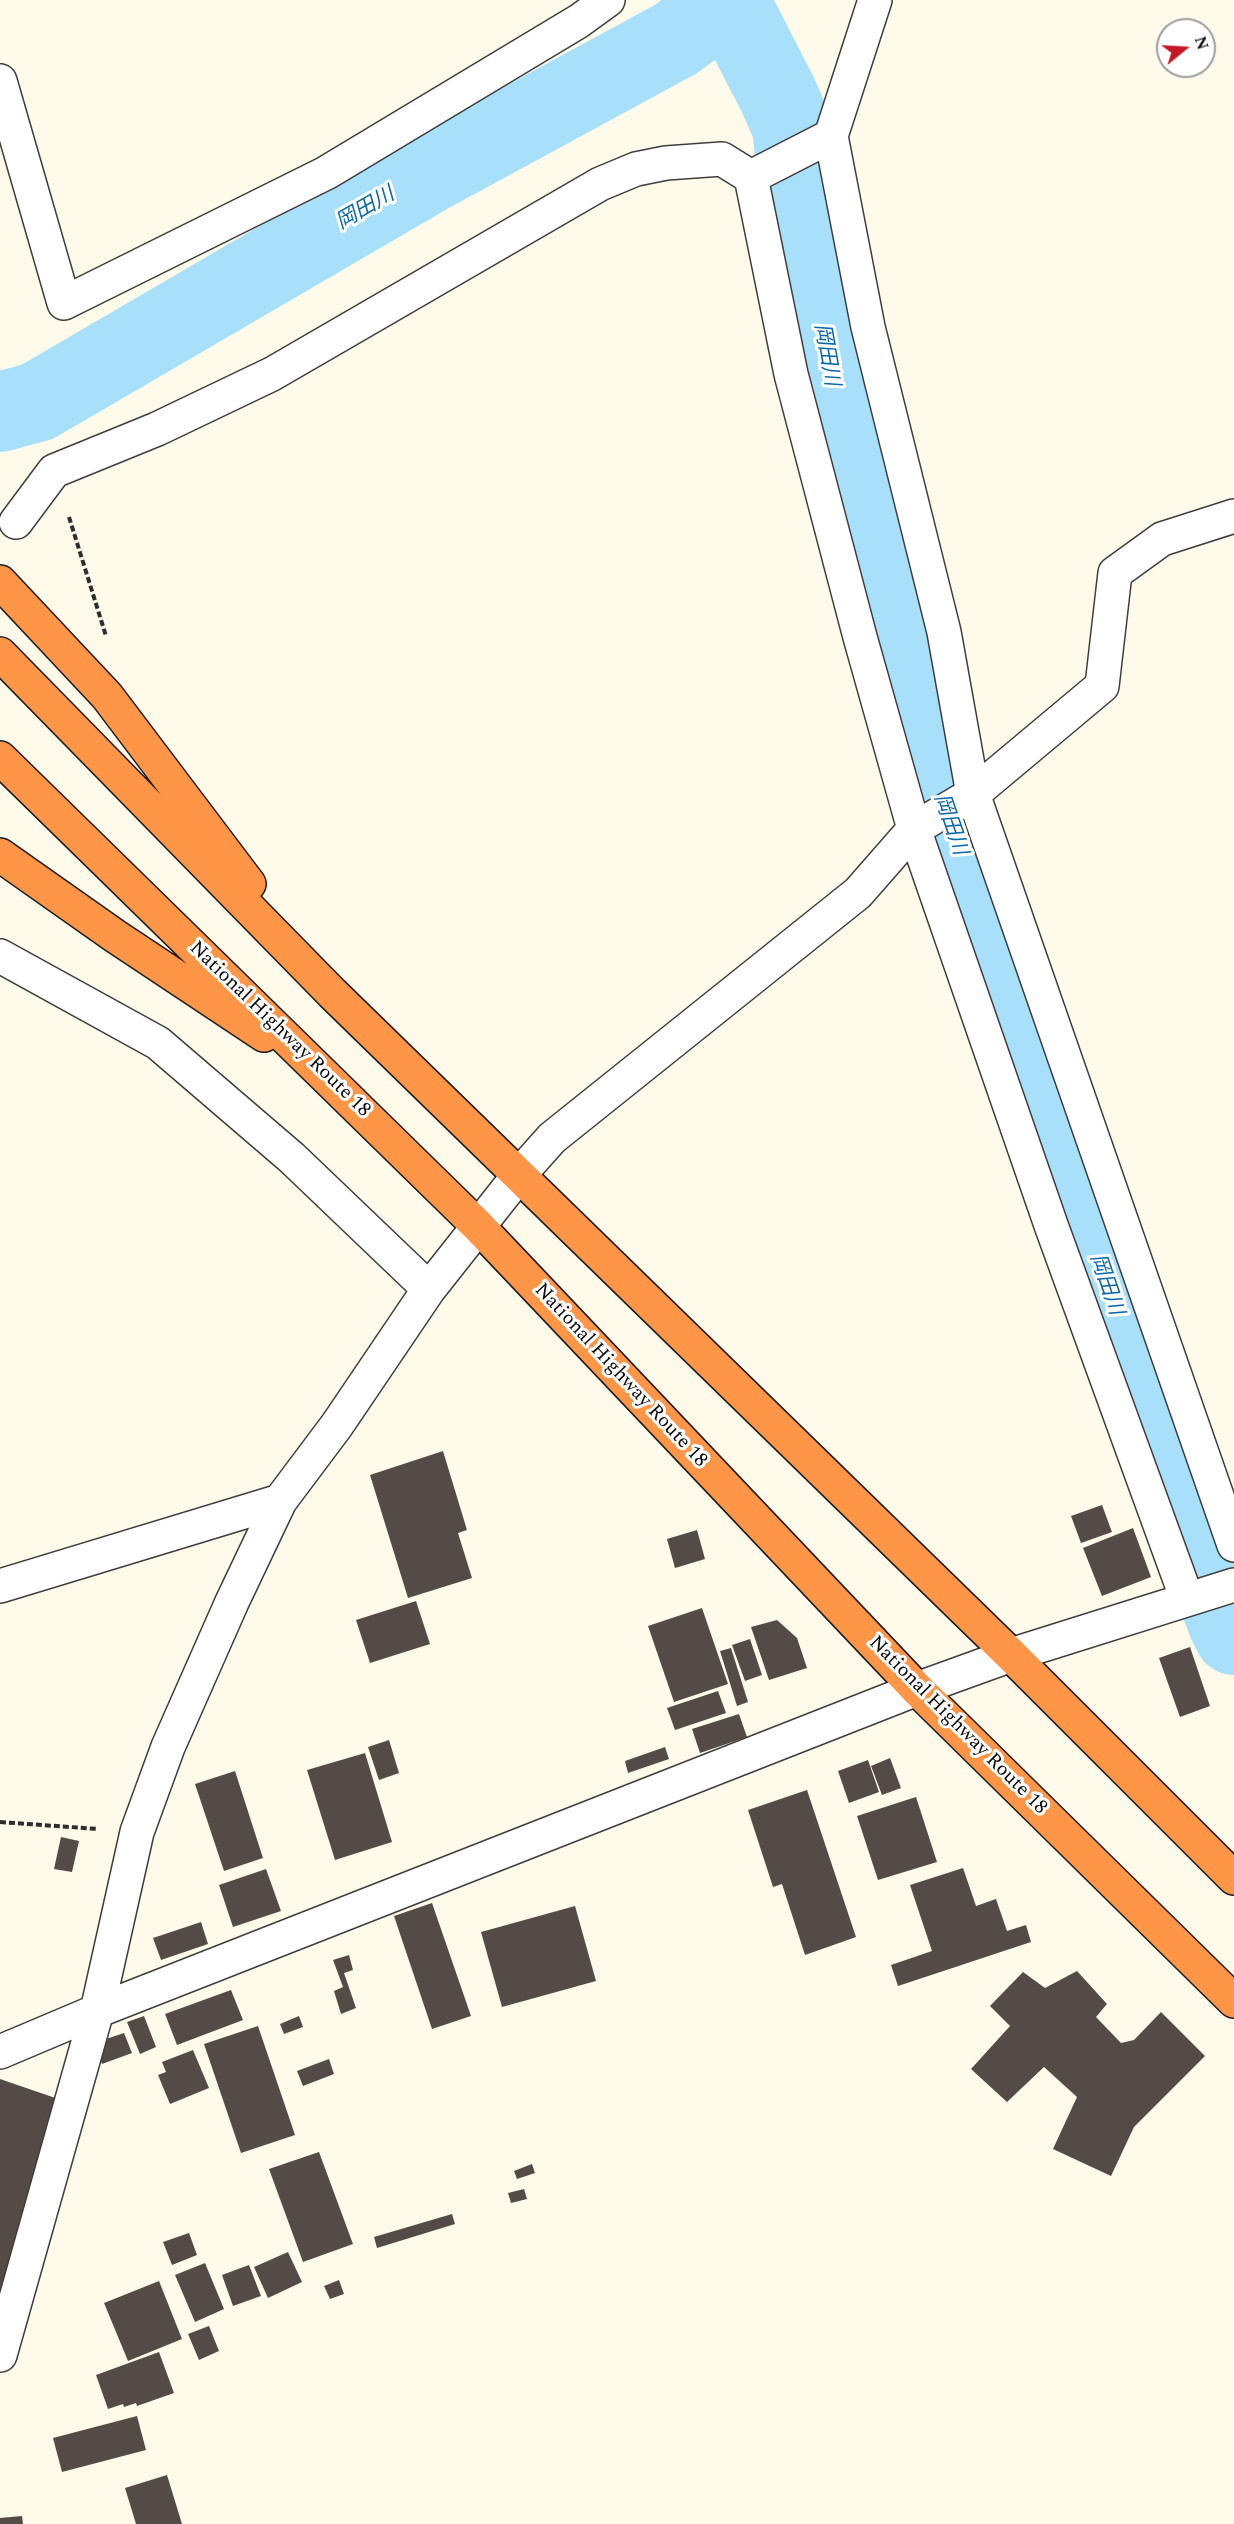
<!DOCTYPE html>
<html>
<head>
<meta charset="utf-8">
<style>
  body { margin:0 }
  #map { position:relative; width:1234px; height:2524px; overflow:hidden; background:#fffae9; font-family:Spectral,serif }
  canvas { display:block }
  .north { position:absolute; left:1156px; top:18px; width:60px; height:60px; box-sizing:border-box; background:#fff; border:2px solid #9d9d9d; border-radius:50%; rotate:72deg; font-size:16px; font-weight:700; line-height:24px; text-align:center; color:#0b0b0b }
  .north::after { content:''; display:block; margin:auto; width:21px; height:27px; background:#c81625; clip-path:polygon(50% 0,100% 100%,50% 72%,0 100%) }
</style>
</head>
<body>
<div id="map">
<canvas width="1234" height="2524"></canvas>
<div class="north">N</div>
</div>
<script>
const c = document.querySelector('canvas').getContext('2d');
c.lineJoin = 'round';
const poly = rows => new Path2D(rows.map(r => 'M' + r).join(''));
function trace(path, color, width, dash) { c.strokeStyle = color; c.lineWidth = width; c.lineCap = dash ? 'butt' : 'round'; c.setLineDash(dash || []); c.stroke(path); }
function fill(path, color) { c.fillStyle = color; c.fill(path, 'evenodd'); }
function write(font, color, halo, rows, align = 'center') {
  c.font = font + ' Spectral,"Noto Sans JP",serif'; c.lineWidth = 6; c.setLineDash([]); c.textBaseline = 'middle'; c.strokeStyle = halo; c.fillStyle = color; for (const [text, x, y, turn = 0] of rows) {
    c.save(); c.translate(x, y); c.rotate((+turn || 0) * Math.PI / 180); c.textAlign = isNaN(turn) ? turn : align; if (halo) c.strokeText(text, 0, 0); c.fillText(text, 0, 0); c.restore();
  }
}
trace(poly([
  [729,0,778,95,792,127,806,251,836,420,930,769,956,851,1153,1424,1227,1621,1234,1635],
  [0,412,37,402,433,171,676,39,729,0]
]), '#a8e0fc', 80);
fill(poly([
  [443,1451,467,1530,458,1533,472,1578,408,1598,370,1475],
  [1102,1505,1112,1532,1081,1543,1071,1516],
  [1133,1528,1151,1577,1102,1596,1083,1548],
  [697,1530,705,1559,675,1568,667,1539],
  [416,1601,430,1644,370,1663,356,1620],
  [702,1608,728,1684,674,1702,648,1626],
  [777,1620,797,1638,807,1668,769,1680,751,1627],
  [750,1639,762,1675,745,1681,732,1645],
  [1190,1647,1210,1706,1180,1717,1159,1658],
  [731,1648,748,1702,737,1706,720,1651],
  [718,1691,726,1713,675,1730,667,1708],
  [739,1714,747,1737,700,1753,692,1729],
  [389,1740,399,1773,379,1780,368,1747],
  [665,1747,669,1759,628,1773,625,1761],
  [365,1753,392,1842,335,1860,307,1770],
  [890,1758,901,1788,882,1795,871,1766],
  [868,1760,879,1792,849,1803,838,1771],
  [235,1771,263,1858,224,1871,195,1784],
  [807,1790,856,1937,805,1955,782,1884,773,1887,748,1810],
  [916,1797,937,1862,878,1880,857,1816],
  [61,1837,79,1841,72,1872,54,1869],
  [963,1868,976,1906,996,1899,1007,1931,1026,1925,1031,1942,898,1986,891,1965,932,1951,910,1885],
  [266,1869,281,1911,233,1927,219,1885],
  [432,1903,471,2016,432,2029,394,1916],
  [575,1906,596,1981,502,2007,481,1932],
  [201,1922,208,1944,161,1960,153,1938],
  [349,1955,353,1970,344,1973,356,2008,341,2014,334,1991,343,1987,333,1960],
  [1077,1971,1107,2004,1096,2017,1121,2043,1134,2040,1161,2012,1205,2056,1134,2127,1111,2176,1053,2149,1077,2097,1044,2067,1007,2102,971,2069,1010,2026,990,2006,1023,1972,1045,1988],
  [231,1990,243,2020,177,2045,165,2014],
  [144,2016,156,2047,140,2054,127,2022],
  [299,2016,303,2027,284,2034,280,2024],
  [258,2026,295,2135,241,2153,204,2044],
  [124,2033,132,2053,102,2064,94,2043],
  [193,2050,209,2088,170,2104,158,2075,166,2072,162,2062],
  [329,2059,334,2074,303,2086,297,2071],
  [0,2079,67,2102,0,2294],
  [319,2152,353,2244,303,2262,269,2169],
  [532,2164,535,2173,517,2179,514,2171],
  [524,2189,527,2199,511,2203,508,2193],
  [452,2214,455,2224,377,2248,374,2237],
  [189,2233,197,2255,172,2265,163,2242],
  [288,2252,302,2282,268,2298,254,2267],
  [205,2263,224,2309,195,2322,175,2275],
  [249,2265,261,2296,233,2306,222,2275],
  [339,2280,344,2294,330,2299,324,2286],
  [159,2281,182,2339,128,2361,104,2303],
  [209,2326,219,2351,199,2360,188,2334],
  [159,2352,174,2393,137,2406,136,2403,124,2407,123,2404,108,2409,96,2375],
  [137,2416,146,2450,62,2472,53,2438],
  [167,2475,182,2524,136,2524,125,2488],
  [22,2516,23,2524,0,2524,0,2518]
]), '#554b46');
const street = poly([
  [875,0,831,136,868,327,944,632,973,794,1234,1545],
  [0,81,64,303,326,173,579,21,608,0],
  [751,177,791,374,860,637,914,829,1051,1225,1187,1599],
  [16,522,54,471,157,429,272,374,600,184,636,169,666,163,722,159,751,177,831,136],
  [0,956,158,1043,292,1158,429,1289],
  [0,1586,280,1501],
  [0,2052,97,2011,917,1689,1011,1655,1234,1585],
  [0,2355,97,2011,137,1832,168,1747,232,1602,280,1501,337,1425,429,1289,519,1175,552,1138,858,893,914,829,973,794,1102,686,1115,573,1162,539,1234,516]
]);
const highway = poly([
  [0,582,107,696,249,884],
  [0,654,332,993,1011,1655,1234,1878],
  [0,758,478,1226,917,1689,1234,2001],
  [0,855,115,936,264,1035]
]);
trace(street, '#3e3e3e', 36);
trace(highway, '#1c1c1c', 36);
trace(poly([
  [69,517,106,636],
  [0,1822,98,1829]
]), '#2d2d2d', 4, [6, 3]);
trace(street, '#fff', 33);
trace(highway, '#ff9547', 33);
write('20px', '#0b0b0b', '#fff', [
  ["National Highway Route 18",279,1030,44],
  ["National Highway Route 18",620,1376,47],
  ["National Highway Route 18",957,1726,45]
]);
write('italic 21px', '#0968a8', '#fff', [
  ["岡田川",366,210,-30],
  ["岡田川",825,355,80],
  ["岡田川",949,825,71],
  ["岡田川",1105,1285,71]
]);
</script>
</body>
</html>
